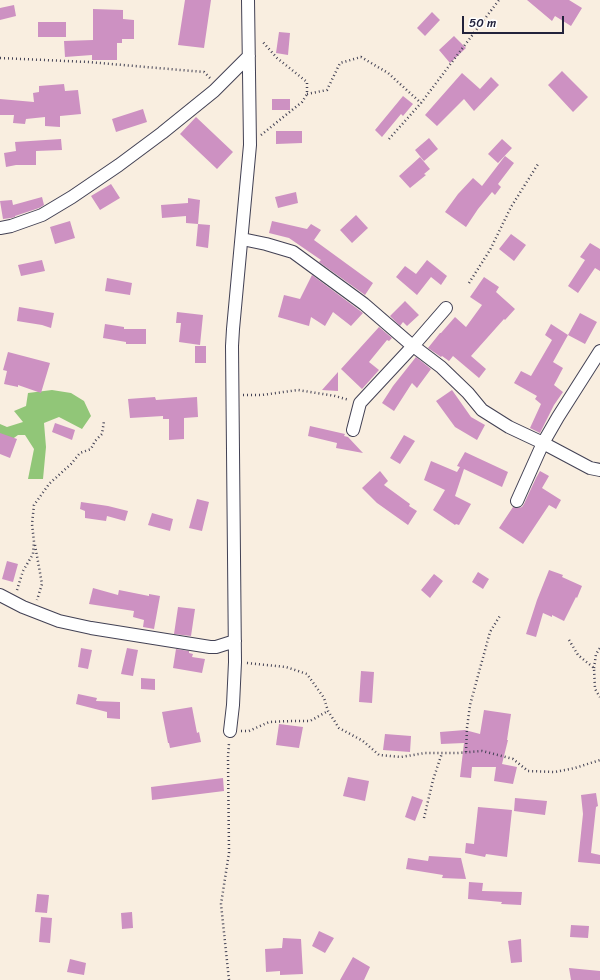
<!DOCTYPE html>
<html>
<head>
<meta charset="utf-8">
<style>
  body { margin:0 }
  #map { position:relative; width:600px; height:980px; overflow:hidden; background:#f9eee0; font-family:Sriracha,sans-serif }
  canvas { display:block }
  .scale { position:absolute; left:462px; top:16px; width:102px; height:18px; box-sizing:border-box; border:2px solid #22223b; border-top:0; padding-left:5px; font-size:12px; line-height:14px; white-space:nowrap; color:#22223b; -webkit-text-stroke:3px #fff; paint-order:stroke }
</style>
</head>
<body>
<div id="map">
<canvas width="600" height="980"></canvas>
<div class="scale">50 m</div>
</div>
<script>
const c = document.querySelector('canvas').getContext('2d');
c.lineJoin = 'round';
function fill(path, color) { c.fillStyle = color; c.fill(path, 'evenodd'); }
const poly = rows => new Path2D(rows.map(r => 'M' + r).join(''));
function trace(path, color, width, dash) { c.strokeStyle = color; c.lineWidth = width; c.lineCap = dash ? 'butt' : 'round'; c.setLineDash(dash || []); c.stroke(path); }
fill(poly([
  [52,390,71,393,84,401,91,416,82,429,59,417,44,423,46,447,43,479,28,479,34,449,25,435,18,435,0,448,0,424,7,427,23,422,14,411,26,406,28,393]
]), '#91c678');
fill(poly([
  [185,0,211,0,204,48,178,45],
  [527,0,569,0,582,8,571,26,555,16,552,21],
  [14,5,16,16,0,20,0,8],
  [93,9,123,10,123,19,134,20,134,39,122,39,122,43,117,43,117,60,92,60,92,55,65,57,64,41,93,40],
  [432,12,440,20,425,36,417,28],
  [38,22,66,22,66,37,38,37],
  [279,32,290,33,288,55,276,53],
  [454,36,466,48,450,63,439,50],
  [562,71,588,97,573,112,548,85],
  [462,73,480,89,491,77,499,85,474,111,464,99,437,126,425,115],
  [64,84,65,91,78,90,81,114,60,116,60,127,45,126,45,117,26,119,25,124,13,123,14,115,0,115,0,99,34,102,33,93,39,92,39,86],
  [403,96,413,104,403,116,401,114,382,137,375,130],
  [272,99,290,99,290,110,272,110],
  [143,109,147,122,116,132,112,119],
  [196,117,233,152,217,169,180,134],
  [276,131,302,131,302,143,276,144],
  [429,138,438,149,424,161,415,150],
  [61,139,62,150,36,151,36,165,16,165,6,167,4,153,16,151,15,142],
  [502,139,512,148,498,163,488,154],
  [505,156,514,163,498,184,501,187,495,195,492,192,478,209,466,227,445,212,458,194,473,178,482,186],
  [420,157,430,169,424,174,426,175,410,188,399,176],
  [111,184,120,198,100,210,91,196],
  [296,192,298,203,278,208,275,197],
  [42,197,44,205,39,208,15,216,15,217,11,218,3,219,0,201,12,200,13,205],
  [188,198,200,200,198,224,186,223,186,216,162,218,161,205,188,203],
  [356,215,368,228,352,243,340,230],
  [70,221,75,238,55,244,50,227],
  [272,221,307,229,311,224,321,230,314,240,373,283,365,295,319,262,321,260,289,238,269,233],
  [198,224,210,225,208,248,196,246],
  [511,234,526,245,514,261,499,249],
  [590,243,600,249,600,271,595,268,578,293,568,286,585,260,580,257],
  [42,260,45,271,21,276,18,265],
  [427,260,447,276,441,285,431,277,417,295,396,277,405,266,416,274],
  [312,275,363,313,351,326,333,312,325,326,311,317,309,326,278,317,284,295,300,299],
  [484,277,499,287,496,292,515,309,505,320,504,319,471,356,486,369,479,378,453,356,449,361,442,356,441,357,428,348,440,333,441,333,455,317,466,327,482,305,470,297],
  [107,278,132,283,130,295,105,291],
  [405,301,419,315,407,326,403,322,400,326,390,316],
  [19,307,54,313,51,328,42,325,17,321],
  [177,312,203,315,200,345,179,342,181,323,176,323],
  [580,313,597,322,585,344,568,335],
  [105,324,124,327,124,329,146,329,146,344,126,344,126,342,103,338],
  [551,324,568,335,553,362,563,368,554,385,563,392,554,405,540,433,530,428,541,404,535,399,537,396,514,383,521,371,531,376,552,340,545,335],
  [379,327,392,338,389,341,387,340,369,362,379,370,362,389,341,369],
  [195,346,206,346,206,363,195,363],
  [8,352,50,363,41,393,18,385,18,387,4,384,7,371,3,370],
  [416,357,431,369,417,388,412,383,394,411,382,403,393,386],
  [338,372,338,391,322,390],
  [452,390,471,417,485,425,477,440,455,427,436,401],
  [155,397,156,400,197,397,198,417,184,418,184,439,169,440,169,419,163,419,163,416,130,418,128,399],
  [55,423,75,430,72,440,52,432],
  [310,426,345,434,344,436,348,437,363,453,336,448,337,443,308,436],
  [0,433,17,439,10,458,0,454],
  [404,435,415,441,400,464,390,458],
  [465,452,508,472,502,487,464,469,455,496,471,504,459,525,456,524,455,525,433,510,445,490,424,480,431,461,457,472,460,467,457,466],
  [380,471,388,481,384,485,410,504,409,506,417,511,408,525,377,503,362,488],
  [540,471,549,476,542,488,561,500,556,509,549,505,523,544,499,528,513,507,518,508,522,507,524,504,536,478],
  [197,499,209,502,202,531,189,528],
  [81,502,108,506,128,511,125,521,107,516,106,521,85,518,85,511,80,509],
  [152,513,173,519,170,531,148,525],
  [7,561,18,564,13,582,2,579],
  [549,570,563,575,562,577,582,586,577,598,576,597,564,621,552,615,552,617,543,613,536,637,526,634,537,600],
  [478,572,489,579,483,589,472,582],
  [434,574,443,581,430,598,421,590],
  [93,588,118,595,119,590,149,596,149,594,160,596,154,629,143,627,144,620,133,617,134,611,89,604],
  [178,607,195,609,191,636,174,634],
  [81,648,92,650,88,669,78,667],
  [127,648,138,650,133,676,121,674],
  [176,649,189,651,189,653,193,654,192,657,205,659,202,673,173,668],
  [361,671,374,672,372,703,359,702],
  [141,678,155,679,155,690,141,689],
  [78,694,97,698,96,701,120,702,120,719,107,718,107,712,76,704],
  [192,707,197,733,199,732,201,742,170,748,169,743,168,743,162,712],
  [484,710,511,714,507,740,508,740,502,764,517,767,513,784,494,781,496,767,472,767,471,778,460,777,464,743,441,744,440,732,465,730,480,734],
  [279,724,303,727,299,748,276,745],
  [385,734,411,736,410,752,383,750],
  [348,777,369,781,365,801,343,796],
  [223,778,224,791,152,800,151,787],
  [596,793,598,806,596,807,591,853,600,855,600,864,578,862,583,814,581,795],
  [412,796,423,800,415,821,405,817],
  [515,798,547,801,545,815,514,811],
  [478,807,512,810,507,857,486,854,485,857,465,853,466,843,474,844],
  [429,856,461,858,466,879,442,878,443,875,406,869,408,858,428,861],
  [469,882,483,883,482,891,522,892,521,905,501,904,502,902,468,899],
  [37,894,49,895,47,913,35,912],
  [132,912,133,928,122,929,121,913],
  [41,917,52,918,50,943,39,942],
  [571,925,589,926,588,938,570,937],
  [319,931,334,938,325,953,312,946],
  [283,938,301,939,303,974,280,975,280,971,266,972,265,949,282,948],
  [521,939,522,962,511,963,508,941],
  [353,957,370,967,364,980,340,980],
  [70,959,86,963,84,975,67,972],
  [569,968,600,971,600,980,571,980]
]), '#cd91c2');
const street = poly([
  [0,228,11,226,42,215,72,197,119,165,162,133,214,91,249,56],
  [242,239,266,244,293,252,364,304,408,342,441,367,468,393,482,410,509,427,543,443,590,468,600,470],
  [353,430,360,403,413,346,446,308],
  [517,501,543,443,558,417,600,351],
  [0,595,23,607,59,621,91,628,210,647,216,647,235,641],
  [230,731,233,705,235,662,232,346,233,329,250,145,248,0]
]);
trace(street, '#424154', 14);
trace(poly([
  [0,58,88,62,204,72,210,78],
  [307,94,327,90,340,63,361,57,388,73,421,103],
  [261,135,302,102,307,94,307,82,277,58,262,41],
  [389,139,421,103,499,0],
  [469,283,490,250,511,207,538,164],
  [243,395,262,395,298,390,335,396,349,400],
  [35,545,42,584,37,600],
  [17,590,23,571,33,554,34,542,32,524,34,505,49,484,71,464,80,453,91,449,95,441,102,434,104,421],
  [569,640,578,655,594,668,595,689,600,697],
  [247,663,286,667,307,674,324,698,328,711,339,728,363,741,379,755,401,757,425,753,457,753,482,751,513,759,528,771,555,772,575,768,600,760],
  [594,668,596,654,600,648],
  [241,731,249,731,269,722,291,721,310,721,328,711],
  [466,752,467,728,470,705,490,632,501,614],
  [424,818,433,780,442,753],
  [229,980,221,904,229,853,228,757,229,743]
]), '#424154', 2.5, [1, 3]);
trace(street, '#fff', 12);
</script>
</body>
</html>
